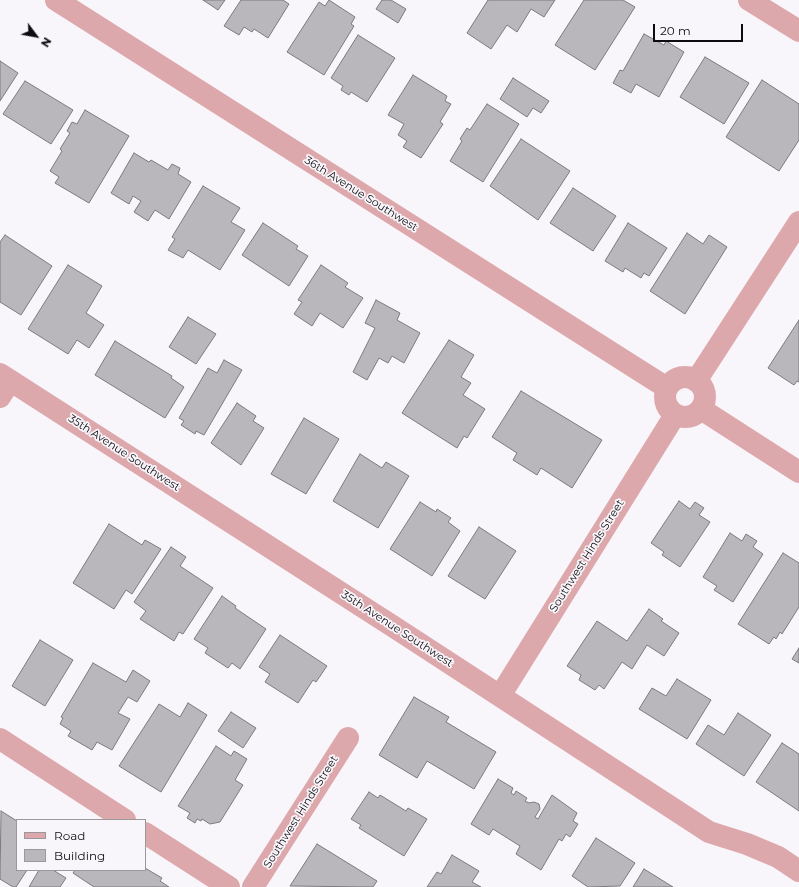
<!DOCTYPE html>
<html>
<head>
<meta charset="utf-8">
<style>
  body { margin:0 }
  #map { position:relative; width:799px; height:887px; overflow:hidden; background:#f9f6fb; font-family:Montserrat,sans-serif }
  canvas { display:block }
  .legend { position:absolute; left:16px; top:819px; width:130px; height:52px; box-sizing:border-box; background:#f9f6fb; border:1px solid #9b989c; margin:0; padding:5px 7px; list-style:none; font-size:12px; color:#0d0c0e }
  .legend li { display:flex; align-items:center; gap:8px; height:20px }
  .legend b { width:20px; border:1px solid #9b989c }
  .north { position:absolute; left:16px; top:16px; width:40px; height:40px; -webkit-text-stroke:3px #f9f6fb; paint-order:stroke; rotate:122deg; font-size:11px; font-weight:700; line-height:16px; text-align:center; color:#0d0c0e }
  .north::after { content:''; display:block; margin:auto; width:14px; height:18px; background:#0d0c0e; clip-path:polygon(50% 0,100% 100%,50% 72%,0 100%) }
  .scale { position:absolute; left:653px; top:24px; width:90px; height:18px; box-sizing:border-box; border:2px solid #0d0c0e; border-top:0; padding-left:5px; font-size:12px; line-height:14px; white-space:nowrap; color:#0d0c0e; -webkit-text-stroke:3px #f9f6fb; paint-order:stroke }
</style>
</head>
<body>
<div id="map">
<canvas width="799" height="887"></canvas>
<ul class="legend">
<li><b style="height:5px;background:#dda8ac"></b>Road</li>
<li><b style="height:11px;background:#b9b7bc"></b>Building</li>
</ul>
<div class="north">N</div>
<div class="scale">20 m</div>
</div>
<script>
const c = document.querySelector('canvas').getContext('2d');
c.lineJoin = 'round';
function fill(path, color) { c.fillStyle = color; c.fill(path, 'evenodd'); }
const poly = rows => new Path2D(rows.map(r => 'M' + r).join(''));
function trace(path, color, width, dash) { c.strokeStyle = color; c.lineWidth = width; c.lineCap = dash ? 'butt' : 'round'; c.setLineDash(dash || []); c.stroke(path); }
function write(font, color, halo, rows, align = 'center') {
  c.font = font + ' Montserrat,sans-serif'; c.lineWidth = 3.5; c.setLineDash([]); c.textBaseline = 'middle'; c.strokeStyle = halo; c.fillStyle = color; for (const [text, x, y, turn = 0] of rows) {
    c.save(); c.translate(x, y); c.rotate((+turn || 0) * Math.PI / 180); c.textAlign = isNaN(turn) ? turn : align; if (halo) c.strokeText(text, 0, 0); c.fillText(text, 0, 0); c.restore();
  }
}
const building = poly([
  [203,0,225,0,218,10,203,0],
  [241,0,283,0,289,4,268,38,254,29,252,32,244,27,239,35,224,26,241,0],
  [329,0,355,17,351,24,354,26,324,75,287,52,319,2,325,6,329,0],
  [382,0,391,0,406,9,398,23,376,9,382,0],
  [488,0,555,0,544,17,531,9,517,32,507,25,491,49,467,33,488,0],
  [584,0,623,0,635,7,595,70,555,45,584,0],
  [644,34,664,45,666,41,684,52,659,97,636,84,631,93,613,83,620,70,623,71,644,34],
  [358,35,395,58,367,102,351,92,349,95,341,90,343,86,331,78,358,35],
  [705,57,749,83,724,124,680,97,705,57],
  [0,61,18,73,0,101,0,61],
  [413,75,447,96,445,101,451,104,440,122,443,124,421,158,403,147,407,141,398,135,404,124,388,115,413,75],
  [513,78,549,101,541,113,533,108,527,117,500,99,513,78],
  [762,80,799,104,799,140,779,171,726,137,762,80],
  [25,81,73,110,51,144,3,114,25,81],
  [487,104,519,124,483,182,450,161,462,141,460,139,467,128,470,130,487,104],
  [85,110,129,136,89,203,55,183,59,177,50,171,62,151,60,149,70,133,67,131,72,122,77,124,85,110],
  [521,139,570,171,538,220,490,186,521,139],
  [134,153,149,162,151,160,168,170,172,164,180,168,178,174,191,182,169,219,155,210,148,221,134,212,141,201,133,196,129,204,111,193,134,153],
  [203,186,240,208,231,222,245,230,220,270,188,250,183,258,168,250,175,239,172,237,203,186],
  [573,188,616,216,593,251,550,223,573,188],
  [263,223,298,246,296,249,308,256,289,286,242,255,263,223],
  [628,223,667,248,649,276,644,273,641,278,625,268,623,272,605,261,628,223],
  [687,233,703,244,709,235,727,247,685,314,650,291,687,233],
  [5,235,52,266,21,315,0,302,0,242,5,235],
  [68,265,102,286,86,313,104,325,89,348,77,340,68,354,28,329,68,265],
  [321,265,348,283,345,287,363,298,343,328,320,313,312,326,294,314,302,302,298,300,321,265],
  [376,300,400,313,397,320,420,333,404,363,392,356,388,363,379,358,367,380,353,372,375,328,365,323,376,300],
  [188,317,216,334,196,364,169,347,188,317],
  [799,320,799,382,797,381,794,385,768,368,799,320],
  [449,340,474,355,461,377,471,383,463,395,485,409,467,438,464,436,457,448,402,413,449,340],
  [115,341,172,376,171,378,184,387,165,418,95,375,115,341],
  [224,360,242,370,204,435,196,431,195,434,181,425,184,421,179,418,208,368,217,373,224,360],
  [521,391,602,440,572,488,541,468,537,475,513,460,517,453,492,437,521,391],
  [237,403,256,416,253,421,264,428,241,465,211,443,237,403],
  [304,418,339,439,306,494,271,474,304,418],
  [360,454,382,468,386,462,409,476,378,528,333,501,360,454],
  [679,501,690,509,695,502,704,508,699,515,710,522,680,567,662,555,664,552,651,543,679,501],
  [420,502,436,512,437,509,451,518,448,522,460,531,432,576,390,549,420,502],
  [109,524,142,545,145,540,161,549,132,594,126,590,114,609,73,583,109,524],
  [479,527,516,551,485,599,448,576,479,527],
  [730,533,742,541,746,534,757,541,753,547,763,554,733,602,714,590,717,586,703,577,730,533],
  [171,547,186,557,180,566,213,588,183,634,179,632,174,641,140,619,146,611,134,602,171,547],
  [783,553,799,563,799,607,782,634,780,632,776,639,774,637,769,644,738,624,783,553],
  [222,596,236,606,235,608,266,629,240,669,232,663,228,668,205,653,208,648,194,639,222,596],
  [649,609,663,619,661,621,679,633,664,656,647,645,632,669,622,662,604,689,599,685,595,690,579,680,581,675,567,666,597,621,627,641,649,609],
  [280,635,327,666,316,682,313,680,298,703,265,682,270,674,259,667,280,635],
  [40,640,73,660,45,706,12,686,40,640],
  [799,648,799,663,792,659,799,648],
  [93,663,126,682,133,670,150,681,137,702,128,697,118,713,130,719,112,750,97,742,92,750,68,736,71,731,60,724,63,718,61,717,93,663],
  [677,679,711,700,687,739,639,709,652,688,666,696,677,679],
  [414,697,449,717,446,722,496,752,474,789,427,761,417,778,379,755,414,697],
  [188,703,207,715,161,792,119,766,159,704,180,717,188,703],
  [231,712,256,728,243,748,218,731,231,712],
  [738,713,771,735,744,776,696,744,708,725,724,735,738,713],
  [782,743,799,754,799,811,756,782,782,743],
  [216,746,231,756,234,751,247,759,235,780,243,785,220,822,210,824,202,819,201,821,197,819,195,823,187,818,190,813,178,806,216,746],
  [498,779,513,788,511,793,514,795,516,791,527,798,525,801,529,803,534,802,539,804,540,809,535,817,538,819,552,795,577,813,573,821,578,824,570,837,566,834,562,841,559,839,541,870,516,854,520,846,493,829,489,835,471,824,498,779],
  [369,792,378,798,380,795,406,811,408,808,427,819,404,856,359,828,361,825,351,819,369,792],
  [1,811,17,821,17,870,27,870,16,887,13,887,0,879,1,811],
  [596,838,635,863,620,886,588,887,572,876,596,838],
  [317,844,377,881,373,887,290,886,317,844],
  [452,855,479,871,472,882,481,887,427,887,437,872,441,874,452,855],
  [145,868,162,878,160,881,169,887,94,887,73,873,75,870,145,870,145,868],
  [644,869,673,887,633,887,644,869],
  [39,870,53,870,66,878,60,887,29,887,39,870]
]);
fill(building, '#b9b7bc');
trace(building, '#7c7a7f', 1);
trace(poly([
  [56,0,667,388],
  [749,0,799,31],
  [0,374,394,627,709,832,747,844,778,857,799,871],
  '665 397a20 20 0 1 1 40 0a20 20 0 1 1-40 0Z',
  [696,381,799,222],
  [0,397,10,381],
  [701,409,799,472],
  [500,696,675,415],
  [0,739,125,820],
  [145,833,229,887],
  [253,887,348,738]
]), '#dda8ac', 22);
write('11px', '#0d0c0e', '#f9f6fb', [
  ["36th Avenue Southwest",361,194,32],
  ["35th Avenue Southwest",124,453,33],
  ["Southwest Hinds Street",587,556,-58],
  ["35th Avenue Southwest",397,629,33],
  ["Southwest Hinds Street",301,812,-58]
]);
</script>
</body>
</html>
